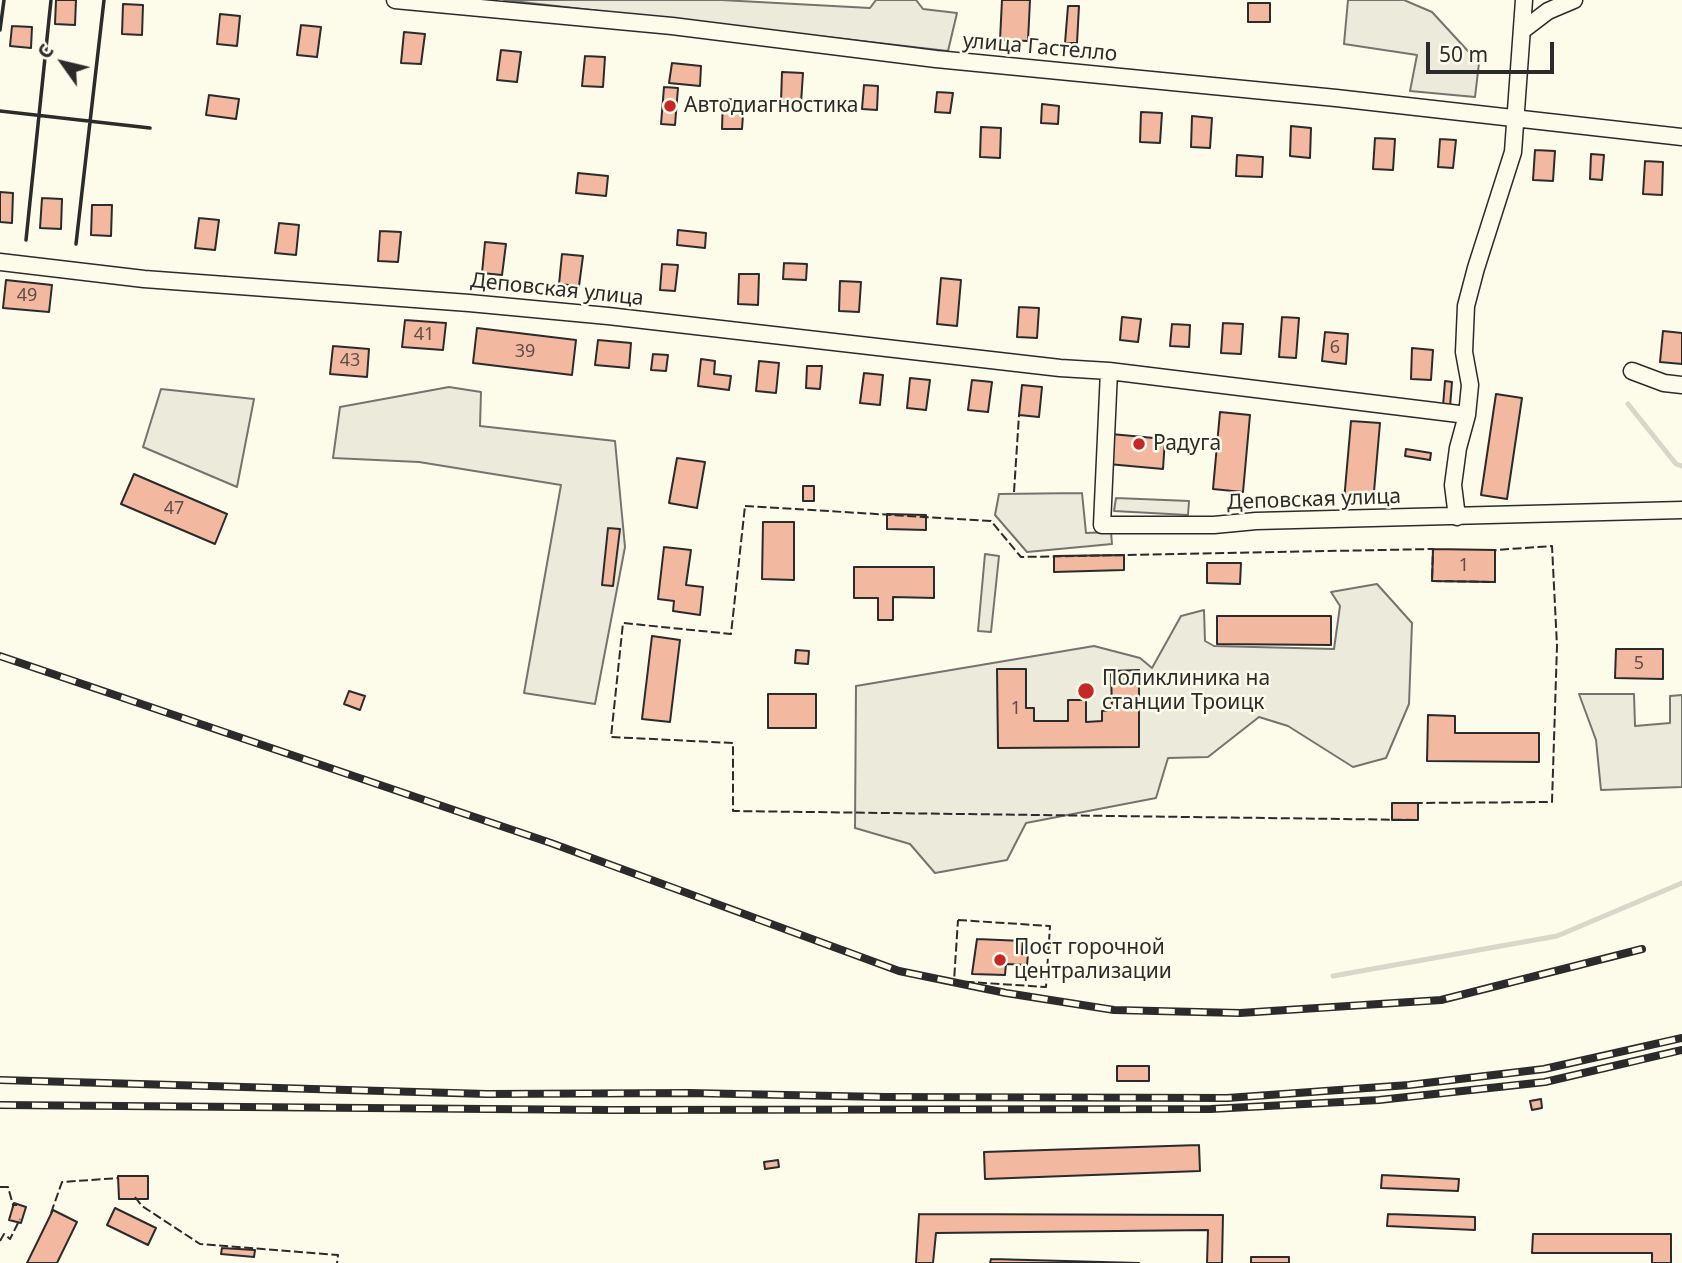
<!DOCTYPE html>
<html>
<head>
<meta charset="utf-8">
<style>
  body { margin:0 }
  #map { position:relative; width:1682px; height:1263px; overflow:hidden; background:#fdfbea; font-family:"Noto Sans",sans-serif }
  canvas { display:block }
  .north { position:absolute; left:28px; top:28px; width:70px; height:70px; -webkit-text-stroke:5px #fdfbea; paint-order:stroke; rotate:304deg; font-size:19px; font-weight:700; line-height:28px; text-align:center; color:#2b2b2b }
  .north::after { content:''; display:block; margin:auto; width:24px; height:32px; background:#2b2b2b; clip-path:polygon(50% 0,100% 100%,50% 72%,0 100%) }
  .scale { position:absolute; left:1426px; top:42px; width:128px; height:32px; box-sizing:border-box; border:4px solid #2b2b2b; border-top:0; padding-left:9px; font-size:21px; line-height:24px; white-space:nowrap; color:#2b2b2b; -webkit-text-stroke:5px #fdfbea; paint-order:stroke }
</style>
</head>
<body>
<div id="map">
<canvas width="1682" height="1263"></canvas>
<div class="north">С</div>
<div class="scale">50 m</div>
</div>
<script>
const c = document.querySelector('canvas').getContext('2d');
c.lineJoin = 'round';
function fill(path, color) { c.fillStyle = color; c.fill(path, 'evenodd'); }
const poly = rows => new Path2D(rows.map(r => 'M' + r).join(''));
function trace(path, color, width, dash) { c.strokeStyle = color; c.lineWidth = width; c.lineCap = dash ? 'butt' : 'round'; c.setLineDash(dash || []); c.stroke(path); }
function write(font, color, halo, rows, align = 'center') {
  c.font = font + ' "Noto Sans",sans-serif'; c.lineWidth = 5; c.setLineDash([]); c.textBaseline = 'middle'; c.strokeStyle = halo; c.fillStyle = color; for (const [text, x, y, turn = 0] of rows) {
    c.save(); c.translate(x, y); c.rotate((+turn || 0) * Math.PI / 180); c.textAlign = isNaN(turn) ? turn : align; if (halo) c.strokeText(text, 0, 0); c.fillText(text, 0, 0); c.restore();
  }
}
const green = poly([
  [504,0,721,0,870,8,876,0,916,0,923,9,957,13,948,51,504,0],
  [1348,0,1404,0,1432,12,1479,63,1475,97,1410,91,1417,55,1344,44,1348,0],
  [449,387,481,392,480,426,615,441,625,547,595,704,524,693,561,485,419,462,333,458,340,407,449,387],
  [161,389,254,399,237,487,143,447,161,389],
  [1116,498,1189,501,1188,515,1114,511,1116,498],
  [1377,584,1412,623,1409,704,1386,758,1353,767,1288,726,1259,717,1208,757,1168,758,1156,798,1026,823,1007,860,935,873,910,844,855,828,856,686,1094,646,1140,658,1152,668,1181,616,1204,610,1205,641,1214,646,1334,649,1340,606,1331,592,1377,584],
  [1579,694,1634,694,1635,726,1670,723,1670,696,1682,695,1682,787,1601,790,1596,740,1579,694]
]);
fill(green, '#ecebdb');
trace(green, '#74746e', 2);
const parking = poly([
  [1082,493,1086,533,1111,532,1112,544,1027,552,995,515,999,494,1082,493],
  [985,554,999,556,991,632,978,631,985,554]
]);
fill(parking, '#eceadb');
trace(parking, '#74746e', 2);
trace(poly([
  [1628,404,1676,464,1682,466],
  [1333,976,1557,936,1682,883]
]), '#d8d7c9', 5);
const building = poly([
  [56,0,76,0,75,25,55,24,56,0],
  [1002,0,1030,0,1028,41,1000,40,1002,0],
  [1248,3,1270,3,1270,22,1248,22,1248,3],
  [123,4,143,5,142,35,122,34,123,4],
  [1068,6,1079,6,1077,43,1065,43,1068,6],
  [220,14,240,16,237,46,217,44,220,14],
  [301,25,321,27,317,57,297,55,301,25],
  [12,26,32,27,31,48,10,46,12,26],
  [404,32,425,34,421,64,401,63,404,32],
  [501,50,521,52,517,82,497,80,501,50],
  [585,56,605,57,603,87,582,86,585,56],
  [672,63,701,66,700,86,669,83,672,63],
  [782,72,803,73,801,103,781,102,782,72],
  [864,85,878,86,877,110,862,109,864,85],
  [664,87,678,88,675,125,661,124,664,87],
  [937,92,953,93,950,113,935,112,937,92],
  [209,95,239,99,236,119,206,115,209,95],
  [723,99,744,100,742,129,722,129,723,99],
  [1042,104,1059,106,1058,124,1041,123,1042,104],
  [1141,112,1162,113,1160,143,1140,142,1141,112],
  [1192,116,1212,118,1210,148,1191,147,1192,116],
  [1291,126,1311,128,1310,158,1290,156,1291,126],
  [981,127,1001,128,1000,158,980,157,981,127],
  [1375,138,1395,139,1393,170,1373,169,1375,138],
  [1440,139,1456,140,1453,168,1438,167,1440,139],
  [1535,150,1555,151,1553,181,1533,180,1535,150],
  [1591,154,1604,155,1602,180,1590,179,1591,154],
  [1237,155,1263,157,1262,177,1236,176,1237,155],
  [1645,161,1663,162,1662,195,1643,194,1645,161],
  [578,173,608,176,606,196,576,193,578,173],
  [0,192,13,193,12,223,0,222,0,192],
  [42,198,62,199,61,229,40,228,42,198],
  [92,205,112,205,111,236,91,235,92,205],
  [199,218,219,220,215,250,195,248,199,218],
  [279,223,299,225,296,255,275,253,279,223],
  [678,230,706,233,705,248,677,245,678,230],
  [380,231,401,232,398,262,378,261,380,231],
  [485,242,506,244,502,275,482,273,485,242],
  [562,254,583,256,579,286,559,284,562,254],
  [784,263,807,264,806,280,783,279,784,263],
  [662,264,678,265,675,291,660,290,662,264],
  [739,274,759,274,758,305,738,304,739,274],
  [941,278,961,280,957,326,937,324,941,278],
  [6,280,52,285,49,312,3,308,6,280],
  [840,281,861,282,859,312,839,311,840,281],
  [1019,307,1039,308,1037,338,1017,337,1019,307],
  [1122,317,1141,319,1138,342,1120,340,1122,317],
  [1282,317,1299,318,1296,358,1279,357,1282,317],
  [405,320,446,323,443,350,402,347,405,320],
  [1223,323,1243,324,1241,354,1221,353,1223,323],
  [1172,324,1190,325,1189,347,1170,346,1172,324],
  [477,328,576,340,572,375,473,363,477,328],
  [1663,331,1682,333,1682,364,1660,362,1663,331],
  [1325,332,1348,334,1346,364,1322,361,1325,332],
  [598,340,631,343,629,368,595,365,598,340],
  [333,346,369,349,367,377,330,374,333,346],
  [1412,348,1433,350,1431,380,1411,379,1412,348],
  [653,354,668,355,666,371,651,370,653,354],
  [701,359,715,361,714,374,731,376,729,390,698,386,701,359],
  [759,361,779,363,776,393,756,391,759,361],
  [807,366,822,366,820,389,806,388,807,366],
  [864,373,883,375,880,405,860,403,864,373],
  [910,378,930,380,926,410,907,408,910,378],
  [972,380,992,382,988,412,968,410,972,380],
  [1445,381,1452,382,1450,407,1443,406,1445,381],
  [1022,385,1042,387,1039,417,1019,415,1022,385],
  [1496,394,1522,398,1507,499,1481,495,1496,394],
  [1220,412,1250,415,1243,492,1213,489,1220,412],
  [1351,421,1380,423,1373,503,1344,501,1351,421],
  [1111,434,1165,439,1163,469,1108,464,1111,434],
  [1406,449,1431,453,1430,460,1405,456,1406,449],
  [677,458,705,462,697,508,669,503,677,458],
  [134,474,227,514,215,544,121,504,134,474],
  [803,486,814,486,814,501,803,501,803,486],
  [887,514,926,515,926,530,887,529,887,514],
  [763,522,794,522,794,580,762,579,763,522],
  [608,528,620,529,613,586,602,585,608,528],
  [664,547,691,550,686,585,703,587,700,615,673,611,674,601,658,599,664,547],
  [1433,549,1495,550,1495,582,1432,581,1433,549],
  [1124,555,1124,570,1054,572,1054,556,1124,555],
  [1207,563,1241,563,1240,584,1207,583,1207,563],
  [854,567,934,567,934,598,893,597,893,620,878,620,878,598,854,598,854,567],
  [1217,616,1331,616,1331,645,1217,644,1217,616],
  [652,636,680,640,670,722,642,719,652,636],
  [1616,649,1663,649,1663,679,1615,678,1616,649],
  [796,650,809,651,808,664,795,663,796,650],
  [997,669,1026,669,1026,708,1034,708,1034,721,1068,721,1068,700,1086,700,1086,722,1102,721,1102,711,1112,710,1111,671,1139,670,1139,747,998,748,997,669],
  [349,691,365,696,360,710,344,704,349,691],
  [768,694,816,694,816,728,768,728,768,694],
  [1428,715,1455,716,1455,733,1539,733,1539,762,1427,761,1428,715],
  [1392,803,1418,803,1418,820,1392,820,1392,803],
  [977,939,1023,941,1022,954,1028,954,1027,965,1006,964,1005,975,972,974,977,939],
  [1117,1066,1149,1066,1149,1081,1117,1081,1117,1066],
  [1541,1099,1542,1108,1532,1110,1530,1101,1541,1099],
  [1199,1145,1200,1171,985,1179,984,1152,1199,1145],
  [778,1160,779,1167,765,1169,764,1162,778,1160],
  [1382,1175,1459,1179,1458,1191,1381,1188,1382,1175],
  [118,1176,148,1176,148,1199,119,1199,118,1176],
  [14,1203,26,1207,21,1223,9,1220,14,1203],
  [115,1208,156,1228,148,1245,107,1225,115,1208],
  [53,1210,77,1222,57,1263,27,1263,53,1210],
  [919,1214,1223,1215,1222,1263,1207,1263,1208,1230,936,1233,933,1263,916,1263,919,1214],
  [1388,1214,1475,1217,1475,1230,1387,1226,1388,1214],
  [1533,1234,1671,1234,1671,1263,1652,1263,1652,1253,1532,1253,1533,1234],
  [222,1248,255,1250,254,1257,221,1254,222,1248],
  [1251,1257,1289,1257,1289,1263,1251,1263,1251,1257],
  [991,1259,1139,1263,990,1263,991,1259]
]);
fill(building, '#f2b8a0');
trace(building, '#2b2b2b', 2);
const minor = poly([
  [395,0,672,26,936,59,1336,98,1682,137],
  [1523,30,1548,11,1574,0],
  [0,262,144,279,469,303,608,316,1060,368,1109,371,1467,415],
  [1109,371,1102,525,1214,525,1256,521,1682,510],
  [1632,371,1664,383,1682,385],
  [1457,517,1453,485,1458,448,1467,415,1470,385,1464,352,1466,306,1476,268,1513,152,1524,0]
]);
trace(minor, '#2b2b2b', 19);
trace(minor, '#fdfbea', 16);
const rail = poly([
  [0,656,551,843,899,971,1006,993,1114,1010,1240,1013,1441,1000,1642,949],
  [0,1080,487,1094,689,1093,884,1097,1227,1098,1409,1085,1544,1069,1682,1038],
  [0,1105,610,1110,1211,1109,1379,1100,1545,1082,1682,1050]
]);
trace(rail, '#2b2b2b', 8);
trace(rail, '#fdfbea', 5, [16]);
trace(poly([
  [1014,492,1019,415],
  [745,506,991,521,1021,557,1433,549,1432,581,1495,582,1495,550,1552,546,1557,646,1552,802,1418,803,1418,820,733,811,733,743,611,737,623,623,731,634,745,506],
  [958,920,1050,926,1046,987,954,981,958,920],
  [0,1187,8,1187,13,1205,17,1205],
  [135,1197,142,1206,200,1244,338,1255,337,1263],
  [51,1213,62,1182,119,1178],
  [0,1241,4,1234,10,1239,20,1219]
]), '#2b2b2b', 2, [9, 3.5]);
trace(poly([
  [0,30,4,0],
  [0,111,150,128],
  [26,240,51,0],
  [76,244,104,0]
]), '#2b2b2b', 3.5);
for (const [x, y, r, color] of [
  [670,106,7,"#c62828"],
  [1139,444,7,"#c62828"],
  [1086,691,9,"#c62828"],
  [1000,960,7,"#c62828"]
]) { const dot = new Path2D(); dot.arc(x, y, r, 0, 2 * Math.PI); c.fillStyle = color; c.fill(dot); trace(dot, '#fdfbea', 2.5); }
write('18px', '#5d4e48', null, [
  ["49",27,296],
  ["41",424,335],
  ["6",1335,348],
  ["39",525,352],
  ["43",350,361],
  ["47",174,509],
  ["1",1464,566],
  ["5",1639,664],
  ["1",1016,709]
]);
write('21px', '#2b2b2b', '#fdfbea', [
  ["улица Гастелло",1040,48,5],
  ["Деповская улица",557,290,6],
  ["Деповская улица",1314,500,-2]
]);
write('21px', '#2b2b2b', '#fdfbea', [
  ["Автодиагностика",684,106],
  ["Радуга",1153,444],
  ["Поликлиника на",1102,679],
  ["станции Троицк",1102,703],
  ["Пост горочной",1014,948],
  ["централизации",1014,972]
], 'left');
</script>
</body>
</html>
